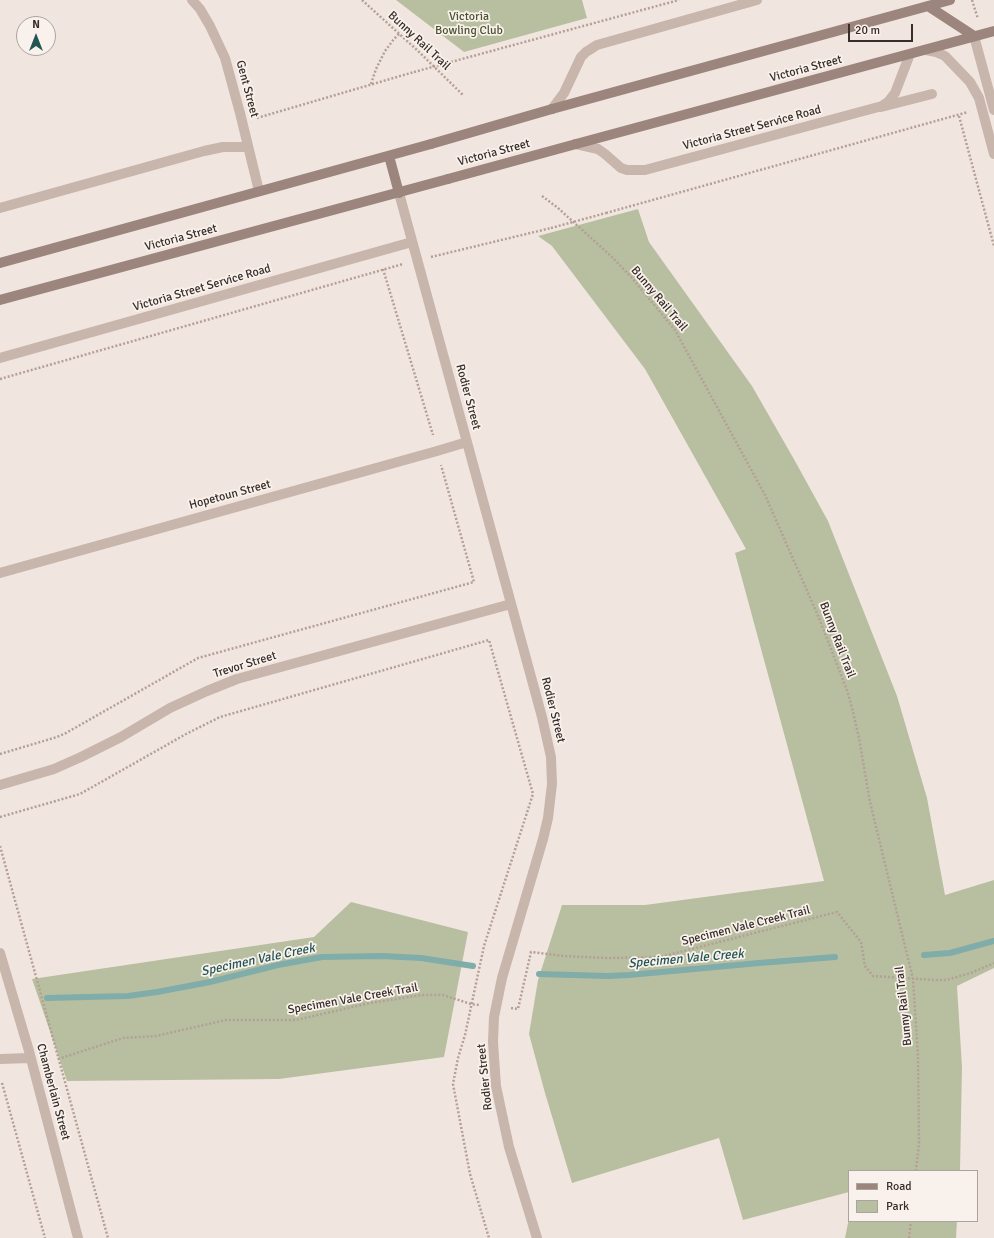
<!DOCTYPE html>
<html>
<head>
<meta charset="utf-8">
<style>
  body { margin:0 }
  #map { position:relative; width:994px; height:1238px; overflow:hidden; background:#f1e6df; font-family:Signika,sans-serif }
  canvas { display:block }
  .legend { position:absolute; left:848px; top:1170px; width:130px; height:52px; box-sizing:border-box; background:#f9f1eb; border:1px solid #aba39e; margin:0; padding:5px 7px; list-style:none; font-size:12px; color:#372d2a }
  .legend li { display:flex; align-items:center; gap:8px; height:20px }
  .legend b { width:20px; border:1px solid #aba39e }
  .north { position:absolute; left:16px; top:16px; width:40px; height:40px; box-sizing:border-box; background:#f9f1eb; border:1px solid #aba39e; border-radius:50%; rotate:0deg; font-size:11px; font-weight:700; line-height:16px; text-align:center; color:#372d2a }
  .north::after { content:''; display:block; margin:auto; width:14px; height:18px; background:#235553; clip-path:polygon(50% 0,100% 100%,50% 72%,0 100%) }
  .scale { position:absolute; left:848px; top:24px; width:65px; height:18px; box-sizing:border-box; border:2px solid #372d2a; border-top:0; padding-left:5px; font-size:12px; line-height:14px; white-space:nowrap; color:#372d2a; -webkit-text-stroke:3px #f9f1eb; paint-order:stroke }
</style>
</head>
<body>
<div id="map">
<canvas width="994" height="1238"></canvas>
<ul class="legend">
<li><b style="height:5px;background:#9c857d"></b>Road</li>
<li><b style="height:11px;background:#b8bfa0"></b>Park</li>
</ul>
<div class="north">N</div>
<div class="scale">20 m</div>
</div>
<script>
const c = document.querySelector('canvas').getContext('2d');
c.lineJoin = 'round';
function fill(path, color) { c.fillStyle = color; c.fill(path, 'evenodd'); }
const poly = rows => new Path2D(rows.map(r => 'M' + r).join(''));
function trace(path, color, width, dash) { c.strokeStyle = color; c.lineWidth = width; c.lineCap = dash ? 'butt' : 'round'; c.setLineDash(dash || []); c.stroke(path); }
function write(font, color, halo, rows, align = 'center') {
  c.font = font + ' Signika,sans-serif'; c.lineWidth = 3.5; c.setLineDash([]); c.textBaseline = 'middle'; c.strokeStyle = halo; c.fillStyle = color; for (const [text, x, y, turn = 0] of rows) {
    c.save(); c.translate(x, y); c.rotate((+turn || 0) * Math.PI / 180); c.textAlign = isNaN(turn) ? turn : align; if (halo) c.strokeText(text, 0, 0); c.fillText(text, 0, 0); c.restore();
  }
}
fill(poly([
  [396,0,582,0,587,18,464,52],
  [638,209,649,242,752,386,795,461,828,521,897,696,927,798,945,895,994,880,994,968,957,986,962,1067,960,1171,849,1171,849,1192,743,1220,719,1138,572,1183,545,1093,529,1034,538,980,562,905,645,905,824,881,735,553,746,549,645,369,552,246,538,236],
  [351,902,468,932,444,1057,279,1079,67,1081,32,979,314,937],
  [849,1218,849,1221,957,1221,956,1238,845,1238]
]), '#b8bfa0');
trace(poly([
  [924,955,950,953,994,941],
  [539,974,608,976,629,975,759,963,835,957],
  [47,998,128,996,157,992,210,982,278,965,322,957,382,956,421,958,473,966]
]), '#80aca9', 6);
trace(poly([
  [362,0,417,50,463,95],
  [972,0,978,19],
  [451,62,679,0],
  [371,84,376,69,385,51,394,39,399,34],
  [959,116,994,246],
  [257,118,414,72],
  [542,196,558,208,612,257,632,278,675,330,765,495,819,618,848,693,853,712,859,738,870,802,913,979,918,1056,919,1143,916,1171],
  [606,213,968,112],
  [431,257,551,228],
  [383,269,433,435],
  [0,379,403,264],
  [0,754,57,737,66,733,198,658,474,582,441,465],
  [0,817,80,794,186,734,220,717,489,640,533,794,484,946,465,1035,458,1058,453,1084,470,1174,489,1238],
  [0,846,108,1238],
  [511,1008,518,1009,531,952,563,956,607,958,660,957,837,912,861,942,865,966,873,976,934,980,946,980,971,973,994,963],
  [58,1059,123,1038,156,1036,226,1020,296,1020,370,1003,422,995,443,995,471,1004,480,1005],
  [2,1083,45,1238],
  [909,1238,911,1221]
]), '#b49f96', 2.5, [2, 2]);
trace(poly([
  [881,107,932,94]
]), '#c8b5ab', 10);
trace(poly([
  [192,0,200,9,210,26,225,58,240,113,259,191],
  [552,109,564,93,581,57,586,52,597,45,757,0],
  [576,144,598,149,605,154,621,168,627,170,645,170,882,106,888,102,895,93,910,54],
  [399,193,542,717,551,757,552,784,548,818,543,839,502,978,494,1017,493,1042,496,1086,509,1147,537,1238],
  [0,208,204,151,223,147,248,147],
  [0,358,412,242],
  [0,573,437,451,467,442],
  [0,785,54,769,81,757,121,737,170,708,207,691,237,679,511,604],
  [0,953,29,1051,78,1238],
  [0,1059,30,1058]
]), '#c8b5ab', 10);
trace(poly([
  [974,36,994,110],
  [926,50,936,52,945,56,970,82,979,98,994,154]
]), '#c8b5ab', 10);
trace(poly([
  [928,6,974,36],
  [552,109,950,0],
  [576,144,994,31],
  [389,156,399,193],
  [0,263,431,144],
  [0,300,448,179]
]), '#9c857d', 10);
trace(poly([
  [414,72,451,62],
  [551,228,606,213]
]), '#b49f96', 2.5, [2, 2]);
trace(poly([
  [431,144,552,109],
  [448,179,576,144]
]), '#9c857d', 10);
write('12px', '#4a5330', '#f9f1eb', [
  ["Victoria",469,17],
  ["Bowling Club",469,31]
]);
write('12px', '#372d2a', '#f9f1eb', [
  ["Bunny Rail Trail",419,41,43],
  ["Victoria Street",806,69,-15],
  ["Gent Street",247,89,75],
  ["Victoria Street Service Road",752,128,-15],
  ["Victoria Street",494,153,-15],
  ["Victoria Street",181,238,-15],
  ["Victoria Street Service Road",202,288,-16],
  ["Bunny Rail Trail",659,299,50],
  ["Rodier Street",468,397,75],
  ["Hopetoun Street",230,495,-15],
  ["Bunny Rail Trail",837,640,69],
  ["Trevor Street",245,665,-17],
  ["Rodier Street",553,710,76],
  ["Specimen Vale Creek Trail",746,926,-14],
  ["Specimen Vale Creek Trail",353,999,-10],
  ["Bunny Rail Trail",904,1006,-96],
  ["Rodier Street",485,1077,-96],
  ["Chamberlain Street",53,1092,75]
]);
write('italic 13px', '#235553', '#f9f1eb', [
  ["Specimen Vale Creek",686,959,-5],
  ["Specimen Vale Creek",258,960,-12]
]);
</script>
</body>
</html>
